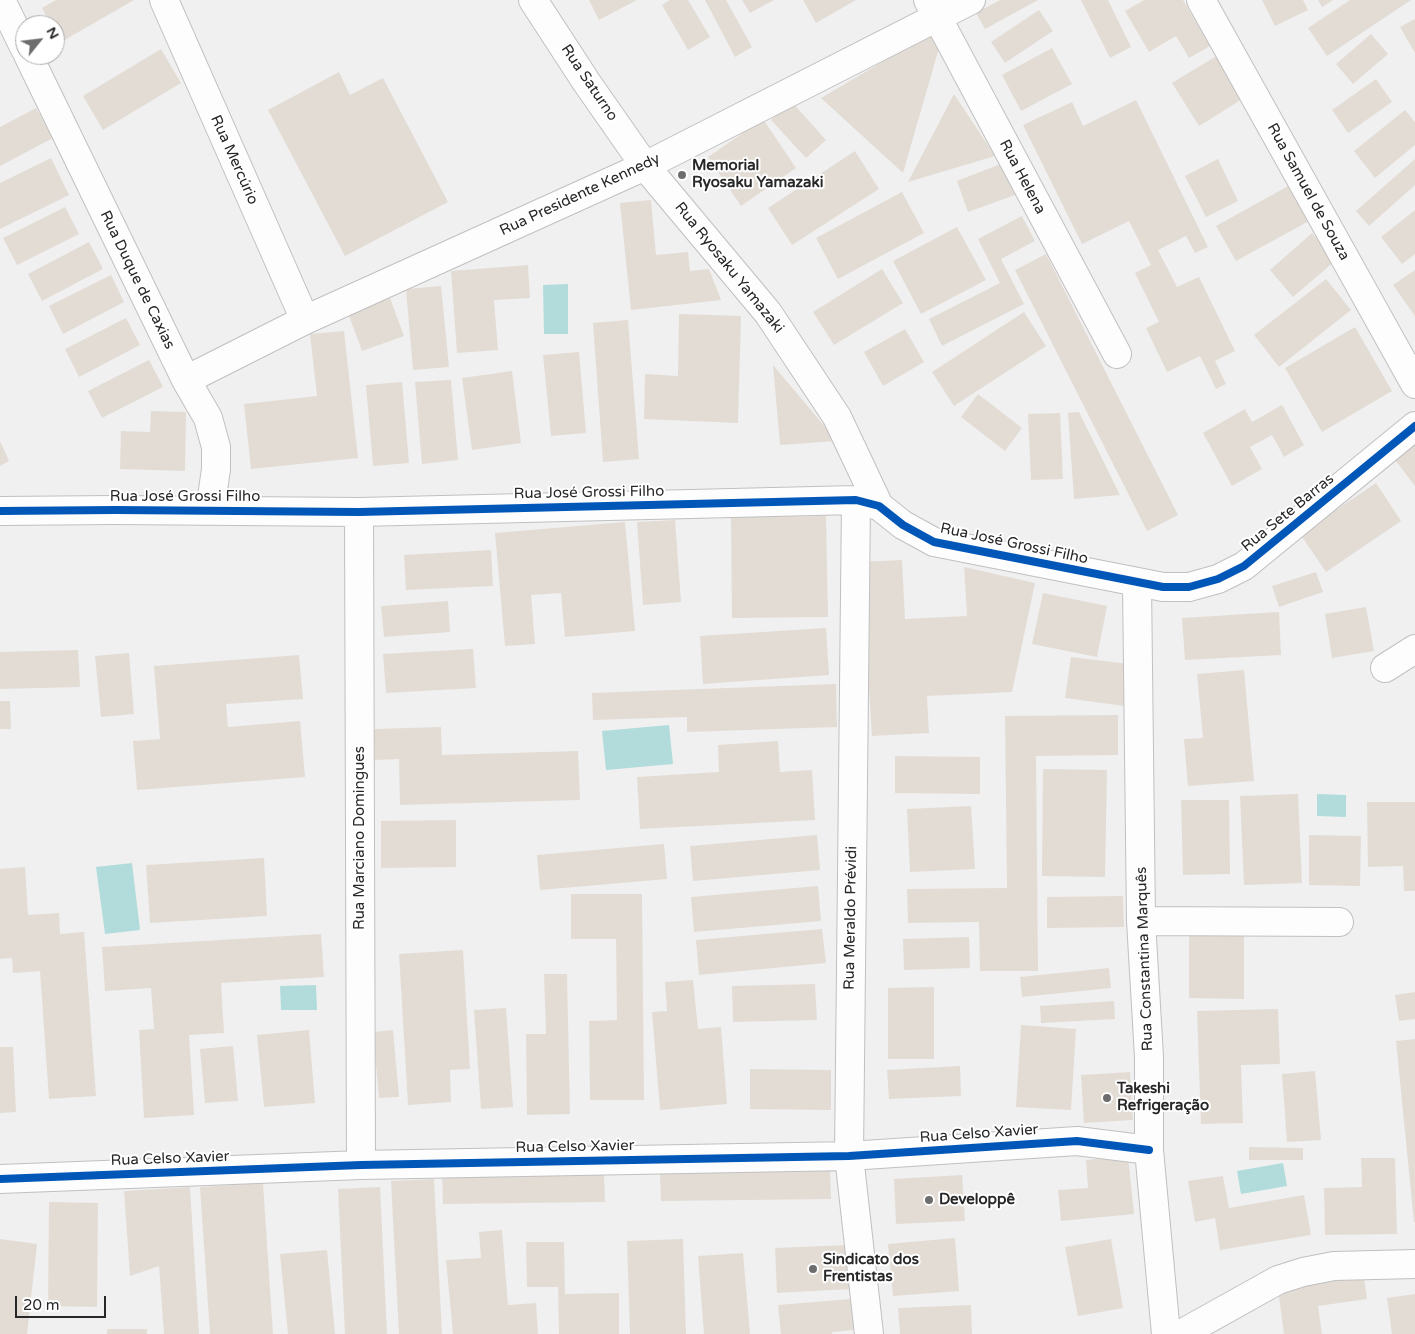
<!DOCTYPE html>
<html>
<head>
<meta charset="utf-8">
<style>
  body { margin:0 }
  #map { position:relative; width:1415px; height:1334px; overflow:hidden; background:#f0f0f0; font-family:"Varela Round",sans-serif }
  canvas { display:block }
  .north { position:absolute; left:15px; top:15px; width:50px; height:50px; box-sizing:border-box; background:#fff; border:1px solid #a9a9a9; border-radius:50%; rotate:61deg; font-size:14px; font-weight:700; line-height:20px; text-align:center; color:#272727 }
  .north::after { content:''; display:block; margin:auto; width:18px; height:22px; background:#6d6d6d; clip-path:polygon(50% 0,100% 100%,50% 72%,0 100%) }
  .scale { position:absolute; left:15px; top:1296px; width:91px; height:22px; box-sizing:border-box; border:2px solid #272727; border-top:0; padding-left:6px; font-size:15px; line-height:18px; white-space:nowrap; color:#272727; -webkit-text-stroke:4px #fff; paint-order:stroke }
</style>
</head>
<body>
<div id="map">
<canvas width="1415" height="1334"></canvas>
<div class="north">N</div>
<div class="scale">20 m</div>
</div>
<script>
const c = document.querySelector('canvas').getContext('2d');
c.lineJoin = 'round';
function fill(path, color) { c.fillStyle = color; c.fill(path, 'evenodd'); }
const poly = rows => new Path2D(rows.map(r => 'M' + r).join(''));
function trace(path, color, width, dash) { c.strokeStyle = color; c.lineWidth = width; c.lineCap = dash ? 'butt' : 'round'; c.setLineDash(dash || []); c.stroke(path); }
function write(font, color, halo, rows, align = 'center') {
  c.font = font + ' "Varela Round",sans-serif'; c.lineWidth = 4; c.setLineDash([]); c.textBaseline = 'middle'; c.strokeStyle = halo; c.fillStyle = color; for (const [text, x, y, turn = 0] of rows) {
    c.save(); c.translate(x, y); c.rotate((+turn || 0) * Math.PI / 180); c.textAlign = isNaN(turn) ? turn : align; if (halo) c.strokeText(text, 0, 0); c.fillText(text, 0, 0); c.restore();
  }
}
fill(poly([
  [568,284,568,334,544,334,543,285],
  [669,725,673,764,606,770,602,731],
  [1317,794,1346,795,1346,817,1317,816],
  [132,863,140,930,105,934,96,867],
  [316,985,317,1010,281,1010,280,986],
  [1283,1163,1287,1186,1241,1194,1237,1171]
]), '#b2dcdc');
fill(poly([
  [56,0,134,0,61,42,55,32,55,25,51,25,42,8],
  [589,0,637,0,599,20],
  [670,0,688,0,710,37,688,50,662,5],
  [705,0,726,0,752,47,735,57],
  [742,0,774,0,750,13],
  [803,0,856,0,816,23],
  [1000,0,1038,0,985,29,976,13],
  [1081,0,1108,0,1131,47,1110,58],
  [1144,0,1183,0,1210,46,1189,58,1176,36,1149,52,1125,11],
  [1262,0,1303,0,1308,10,1275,26],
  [1318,0,1333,0,1322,7],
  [1350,0,1411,0,1327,56,1308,28],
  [1039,10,1053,31,1005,63,991,42],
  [1415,19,1415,53,1400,27],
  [930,34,939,48,903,173,821,98],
  [1371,34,1388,54,1353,84,1336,64],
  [1052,48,1072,84,1021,111,1002,75],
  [161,49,181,83,103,130,83,96],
  [1218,55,1244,98,1199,126,1172,83],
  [339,72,350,95,383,78,448,202,345,256,268,110],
  [1376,79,1392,102,1348,133,1332,110],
  [954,94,995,156,908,182],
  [1136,100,1208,247,1195,253,1186,236,1158,250,1177,287,1199,277,1235,351,1215,361,1226,384,1216,389,1200,356,1167,372,1146,328,1159,322,1135,273,1151,265,1129,221,1082,244,1023,125,1072,102,1083,126],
  [791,101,826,140,806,158,771,120],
  [36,108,53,138,0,166,0,127],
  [1405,110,1415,122,1415,145,1375,178,1354,151],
  [763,119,796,168,741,206,708,157],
  [855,151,879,189,792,245,768,208],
  [51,158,69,195,0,229,0,183],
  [1218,159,1238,201,1206,217,1185,176],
  [1415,159,1415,185,1369,226,1356,211],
  [1003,163,1015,195,968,212,957,181],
  [1290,185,1309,221,1236,261,1216,226],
  [902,192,924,233,838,279,816,238],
  [651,200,656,255,688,252,690,271,709,269,721,300,631,310,620,203],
  [65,207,79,234,17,265,3,238],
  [1415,210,1415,254,1402,264,1381,237],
  [1022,216,1035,241,1001,259,1024,304,942,346,929,319,1000,283,978,239],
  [957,227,986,280,921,314,893,261],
  [1312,233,1335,261,1293,297,1270,270],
  [89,242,103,269,42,301,28,274],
  [1046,254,1178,515,1147,531,1015,270],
  [528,265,530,298,494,300,498,350,457,353,451,271],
  [882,269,903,303,834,345,813,312],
  [1415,270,1415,316,1393,285],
  [111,275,124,302,63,334,49,306],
  [1326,279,1351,310,1279,367,1254,335],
  [441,286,449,367,413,370,406,289],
  [390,298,404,336,362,351,348,313],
  [1024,312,1046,346,954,406,932,372],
  [679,314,741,316,738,423,644,419,645,374,678,376],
  [126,318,140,345,79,377,65,349],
  [628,320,639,459,603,462,593,323],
  [1355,327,1392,391,1322,432,1285,368],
  [905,329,924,362,883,386,864,352],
  [344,331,358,458,251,469,244,404,317,396,310,334],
  [579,352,586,433,551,436,543,355],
  [149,360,163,387,102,418,88,391],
  [773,365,837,441,780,445],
  [512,371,521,443,472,450,462,378],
  [451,380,458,460,422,464,415,382],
  [402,382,409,463,373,466,366,385],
  [978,394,1022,428,1005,451,961,417],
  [1282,405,1304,445,1284,457,1272,435,1250,447,1262,469,1232,486,1203,433,1245,409,1252,422],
  [151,411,186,412,185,471,120,469,121,431,150,432],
  [1079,412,1120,495,1074,499,1068,413],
  [1060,413,1063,479,1031,480,1028,414],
  [1415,438,1415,486,1392,456],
  [0,441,9,461,0,466],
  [1376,483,1401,521,1326,572,1300,534],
  [826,516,828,617,732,618,731,517],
  [675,520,681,602,643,605,637,522],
  [625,522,635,631,565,637,561,593,531,595,535,644,505,646,495,533],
  [491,550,493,586,406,590,404,555],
  [902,560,905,619,967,616,964,567,1035,583,1012,692,927,696,929,733,872,736,861,562],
  [1316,572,1323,592,1279,607,1272,586],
  [1043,593,1107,606,1097,657,1032,644],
  [448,601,450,632,384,637,381,606],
  [1366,607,1374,651,1332,658,1325,614],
  [1279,612,1281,655,1185,660,1182,618],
  [826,628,829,675,703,684,700,636],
  [473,649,476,688,386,693,383,654],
  [78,650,80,687,0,689,0,652],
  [129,653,134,714,101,717,95,656],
  [299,655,303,699,226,704,228,727,300,721,305,777,137,790,133,741,160,739,154,666],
  [1071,657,1129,664,1124,706,1065,698],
  [1244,670,1254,781,1188,786,1184,739,1203,738,1197,674],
  [836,684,837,727,687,732,687,717,593,720,592,693],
  [0,701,10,701,11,729,0,729],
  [1118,715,1118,755,1036,756,1038,971,980,971,979,922,908,923,907,889,1007,888,1005,716],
  [441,727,442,755,578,751,580,800,400,805,399,759,375,760,374,729],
  [778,741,780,772,812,770,815,820,640,829,637,777,719,772,718,745],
  [895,756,980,757,980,794,895,793],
  [1043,769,1107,770,1105,877,1042,876],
  [1298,794,1302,883,1244,885,1240,796],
  [1181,800,1229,800,1230,874,1183,875],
  [1367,802,1415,802,1415,891,1404,891,1403,866,1368,867],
  [971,806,975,869,910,872,907,809],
  [456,820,456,867,381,868,381,821],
  [817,835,820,870,693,881,690,846],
  [1309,835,1361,836,1360,886,1309,885],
  [664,844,667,879,540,890,537,855],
  [264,858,267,916,150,923,146,865],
  [25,867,28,915,59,913,60,934,84,932,96,1096,49,1099,40,971,13,973,12,958,0,959,0,869],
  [818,886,821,921,694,932,691,897],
  [571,894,642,894,644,1100,590,1100,589,1021,617,1020,616,939,571,939],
  [1123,896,1124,927,1047,928,1047,897],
  [822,929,826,963,699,975,696,940],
  [1189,931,1244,931,1244,999,1189,998],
  [321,934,324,977,221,983,224,1033,189,1035,194,1115,144,1118,139,1030,154,1029,151,988,105,991,102,947],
  [969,937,970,968,904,970,903,939],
  [463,950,470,1069,450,1070,451,1102,408,1105,399,954],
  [1109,968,1111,988,1022,997,1020,977],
  [544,974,567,974,570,1114,527,1115,526,1034,546,1034],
  [693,980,698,1029,721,1027,727,1104,660,1110,652,1012,667,1011,665,982],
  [815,984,817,1020,733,1022,732,986],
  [934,987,934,1059,888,1059,888,988],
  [1415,992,1415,1019,1399,1021,1395,995],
  [1114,1001,1115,1019,1041,1023,1040,1006],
  [506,1008,513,1107,481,1109,474,1010],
  [1278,1009,1280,1064,1241,1065,1243,1123,1201,1124,1197,1011],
  [1021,1025,1076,1029,1071,1110,1016,1107],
  [309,1030,315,1103,264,1107,257,1035],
  [393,1030,399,1097,379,1098,373,1032],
  [1415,1039,1415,1222,1414,1222,1396,1041],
  [233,1046,238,1101,205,1103,200,1049],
  [0,1047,13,1047,16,1112,0,1113],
  [960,1066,961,1096,889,1099,887,1070],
  [750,1069,831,1070,831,1110,750,1109],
  [1315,1071,1321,1140,1287,1142,1282,1074],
  [1130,1072,1133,1120,1084,1123,1081,1075],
  [1249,1147,1303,1148,1303,1160,1249,1160],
  [1128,1156,1134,1214,1061,1221,1058,1190,1088,1188,1086,1160],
  [1361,1158,1395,1158,1397,1234,1325,1235,1324,1188,1362,1187],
  [830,1171,831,1199,661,1201,660,1173],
  [604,1172,605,1202,443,1204,442,1173],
  [962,1175,965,1221,896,1224,894,1179],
  [1223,1176,1229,1208,1304,1195,1311,1235,1220,1250,1215,1218,1195,1222,1188,1181],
  [434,1179,442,1334,399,1334,391,1181],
  [263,1183,273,1334,210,1334,200,1187],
  [190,1187,199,1334,164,1334,159,1266,130,1276,124,1191],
  [380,1187,387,1334,345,1334,338,1189],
  [49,1202,98,1203,97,1307,48,1306],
  [502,1230,508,1305,536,1303,538,1334,453,1334,446,1260,481,1258,479,1232],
  [955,1238,959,1291,893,1296,888,1244],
  [0,1239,37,1244,27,1334,0,1334],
  [683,1239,686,1334,630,1334,627,1241],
  [1111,1239,1123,1308,1078,1316,1065,1247],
  [526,1242,564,1242,565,1294,619,1293,619,1334,559,1334,558,1287,527,1287],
  [848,1245,851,1289,777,1293,775,1248],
  [327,1250,335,1334,288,1334,280,1254],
  [743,1253,750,1334,704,1334,698,1256],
  [1363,1270,1367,1299,1318,1306,1322,1334,1284,1334,1277,1282],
  [1415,1294,1415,1334,1392,1334,1387,1298],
  [851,1299,854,1330,832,1332,832,1334,781,1334,778,1305],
  [971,1305,972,1334,900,1334,898,1308],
  [107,1329,147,1329,147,1334,107,1334]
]), '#e3dcd5');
const street = poly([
  [1,0,25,49],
  [164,0,305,320],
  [533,0,587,83,645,166,768,313,837,417,879,506],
  [928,0,1117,354],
  [1201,0,1415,384],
  [28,55,186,380,208,418,216,447,216,469,210,511],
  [186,380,305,320,645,166,971,0],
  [856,500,849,1156,869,1334],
  [0,511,115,510,359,512,856,500,879,506,903,525,934,542,1163,587,1189,587,1218,579,1244,566,1415,426],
  [359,512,361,1165],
  [1137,583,1141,921,1149,1057,1149,1150,1166,1334],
  [1385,668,1415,649],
  [1141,921,1339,922],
  [0,1179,361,1165,849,1156,1077,1141,1149,1150],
  [1181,1334,1278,1280,1303,1272,1334,1266,1415,1264]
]);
trace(street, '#c0c0c0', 30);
trace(street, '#fdfdfd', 28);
trace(poly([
  [0,511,115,510,359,512,856,500,879,506,903,525,934,542,1163,587,1189,587,1218,579,1244,566,1415,426],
  [0,1179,361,1165,849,1156,1077,1141,1149,1150]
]), '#0057b8', 8);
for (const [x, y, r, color] of [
  [682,175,5,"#6d6d6d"],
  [1107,1098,5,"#6d6d6d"],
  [929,1200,5,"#6d6d6d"],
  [813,1269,5,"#6d6d6d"]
]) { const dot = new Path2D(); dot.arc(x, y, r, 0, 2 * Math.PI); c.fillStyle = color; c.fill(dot); trace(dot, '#fff', 2); }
write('15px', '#272727', '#fff', [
  ["Rua Saturno",589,83,56],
  ["Rua Mercúrio",234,160,66],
  ["Rua Helena",1022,177,62],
  ["Rua Samuel de Souza",1308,192,61],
  ["Rua Presidente Kennedy",580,195,-25],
  ["Rua Ryosaku Yamazaki",729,268,51],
  ["Rua Duque de Caxias",137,280,64],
  ["Rua José Grossi Filho",589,493,-1],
  ["Rua José Grossi Filho",185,497],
  ["Rua Sete Barras",1288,513,-39],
  ["Rua José Grossi Filho",1014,544,12],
  ["Rua Marciano Domingues",360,838,-90],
  ["Rua Meraldo Prévidi",851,918,-89],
  ["Rua Constantina Marquês",1145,959,-92],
  ["Rua Celso Xavier",979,1134,-4],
  ["Rua Celso Xavier",575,1147,-1],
  ["Rua Celso Xavier",170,1159,-2]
]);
write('bold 15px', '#272727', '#fff', [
  ["Memorial",692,166],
  ["Ryosaku Yamazaki",692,183],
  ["Takeshi",1117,1089],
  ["Refrigeração",1117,1106],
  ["Developpê",939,1200],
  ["Sindicato dos",823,1260],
  ["Frentistas",823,1277]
], 'left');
</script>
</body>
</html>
